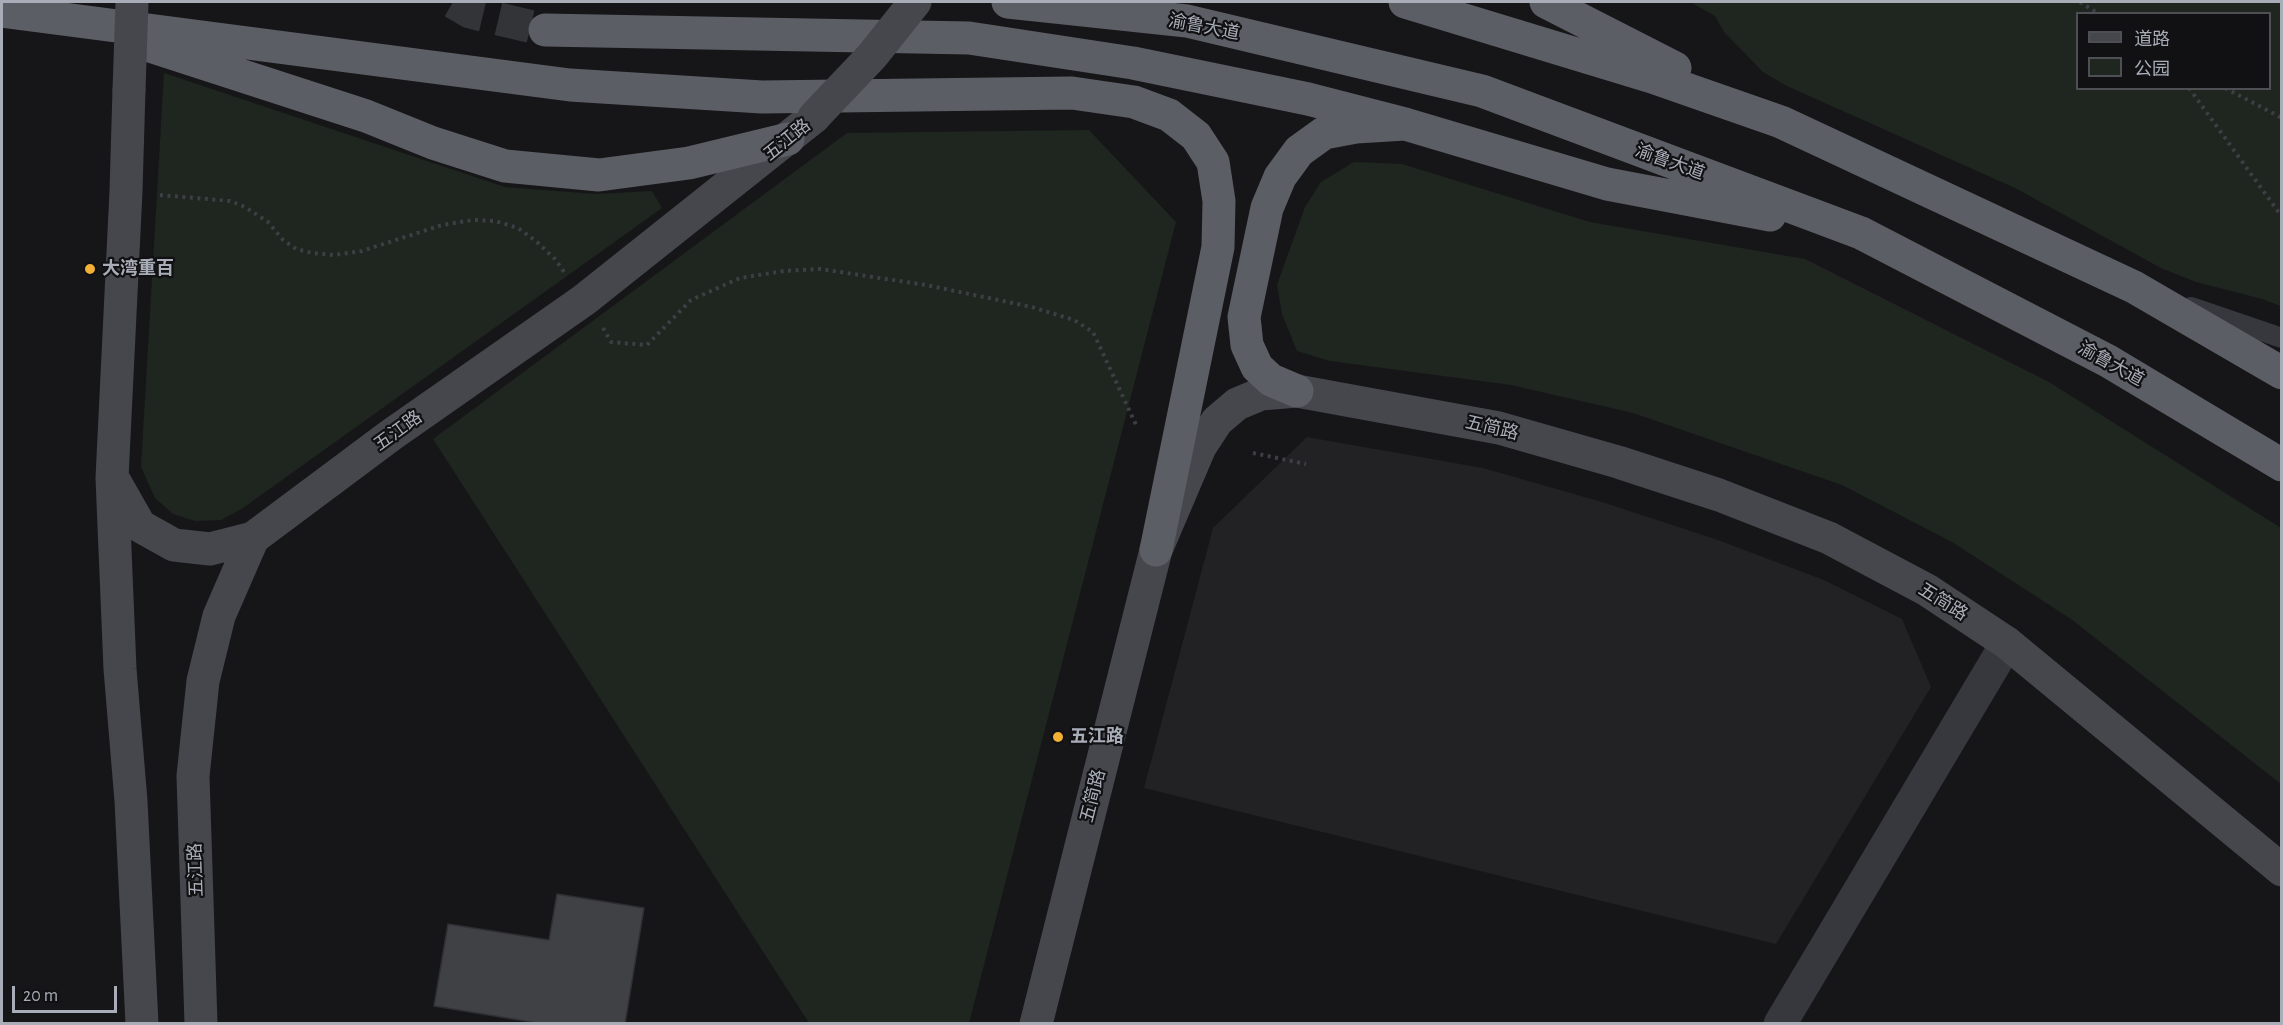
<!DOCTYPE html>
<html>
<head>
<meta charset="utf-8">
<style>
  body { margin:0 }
  #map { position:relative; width:2283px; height:1025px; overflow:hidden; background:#161618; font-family:"Alegreya Sans","Noto Sans SC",sans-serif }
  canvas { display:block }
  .frame { position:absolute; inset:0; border:3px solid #a8adb8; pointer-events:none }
  .legend { position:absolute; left:2076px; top:12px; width:195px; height:78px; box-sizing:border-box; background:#111113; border:2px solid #4d4f55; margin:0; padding:8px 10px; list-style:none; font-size:18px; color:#a8adb8 }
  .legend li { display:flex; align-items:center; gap:12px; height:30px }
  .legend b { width:30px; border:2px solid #4d4f55 }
  .scale { position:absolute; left:12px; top:986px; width:105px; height:27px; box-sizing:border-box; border:3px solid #a8adb8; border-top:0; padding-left:8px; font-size:18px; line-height:21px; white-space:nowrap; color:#a8adb8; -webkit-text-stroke:4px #111113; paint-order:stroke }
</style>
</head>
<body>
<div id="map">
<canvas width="2283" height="1025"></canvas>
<div class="frame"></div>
<ul class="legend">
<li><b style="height:8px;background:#45474d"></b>道路</li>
<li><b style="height:16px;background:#1e261f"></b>公园</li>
</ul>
<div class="scale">20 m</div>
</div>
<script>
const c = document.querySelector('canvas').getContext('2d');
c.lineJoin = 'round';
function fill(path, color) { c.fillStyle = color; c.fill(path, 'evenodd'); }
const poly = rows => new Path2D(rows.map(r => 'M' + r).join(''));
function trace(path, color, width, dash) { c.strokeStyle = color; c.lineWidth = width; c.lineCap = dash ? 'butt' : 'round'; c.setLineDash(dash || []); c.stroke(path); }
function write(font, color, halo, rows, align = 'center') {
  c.font = font + ' "Alegreya Sans","Noto Sans SC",sans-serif'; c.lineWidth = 4.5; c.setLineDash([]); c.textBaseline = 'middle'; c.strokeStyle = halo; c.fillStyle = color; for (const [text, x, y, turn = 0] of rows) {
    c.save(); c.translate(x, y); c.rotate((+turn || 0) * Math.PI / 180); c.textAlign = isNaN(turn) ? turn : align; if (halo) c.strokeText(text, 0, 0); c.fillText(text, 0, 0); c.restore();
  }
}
fill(poly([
  [1307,437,1483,468,1602,502,1715,539,1824,580,1902,619,1931,687,1776,944,1144,788,1213,528]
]), '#222225');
fill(poly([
  [1690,2,2281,2,2281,306,2262,299,2196,282,2161,268,2015,188,1787,86,1763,72,1724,32,1715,16],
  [2078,14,2270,14,2270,88,2078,88],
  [164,73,505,187,596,194,652,191,662,208,243,508,221,520,195,521,173,514,155,498,141,467],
  [1089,130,1176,222,969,1023,809,1023,433,439,847,133],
  [1354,162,1402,164,1590,222,1805,259,2049,382,2281,528,2281,784,2071,619,1952,542,1842,485,1633,413,1511,385,1330,361,1297,351,1282,314,1277,285,1305,207,1321,182]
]), '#1e261f');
const building = poly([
  [557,894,644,908,625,1024,543,1024,434,1006,448,924,549,940,557,894]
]);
fill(building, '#404145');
trace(building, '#303034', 1.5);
trace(poly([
  [453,2,470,12,545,30]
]), '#333438', 33, [33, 16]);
trace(poly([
  [2080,2,2099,14],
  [2189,88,2282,217],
  [2225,88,2282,118],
  [160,195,230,201,245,207,268,222,283,240,296,249,312,253,334,255,362,251,442,225,473,220,495,221,518,228,537,242,555,259,564,272],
  [603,328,611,342,647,345,691,300,740,278,784,271,820,269,926,285,1032,307,1074,320,1093,332,1137,427],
  [1253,453,1306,464]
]), '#3d3f44', 4, [3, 4.5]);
trace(poly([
  [2191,307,2282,338]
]), '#37383d', 20);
trace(poly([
  [1780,1024,2007,643]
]), '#37383d', 33);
trace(poly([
  [129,90,126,191,112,478,120,669,131,801,142,1024],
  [115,482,140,526,174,545,210,549,253,538],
  [201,1024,193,776,203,681,219,616,253,538,391,435,584,300,814,117],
  [1036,1024,1156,550,1200,447,1217,421,1237,404,1261,394,1297,391,1499,428,1618,462,1719,495,1829,538,1927,590,2007,643,2282,870]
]), '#45474d', 33);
trace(poly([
  [1008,2,1187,21,1482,91,1861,233,2108,361,2282,465],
  [1405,2,1652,77,1781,122,2134,287,2282,373],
  [1546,2,1675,68],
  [2,11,570,85,762,97,1072,93,1134,102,1169,115,1196,136,1213,162,1219,201,1218,247,1156,550],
  [545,30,969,38,1133,63,1308,99,1405,124],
  [144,44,366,116,433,143,505,166,599,175,689,163,788,139],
  [1297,391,1271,380,1257,367,1247,345,1244,317,1267,208,1280,177,1299,151,1324,133,1356,127,1405,124,1607,184,1770,215]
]), '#5b5e65', 33);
trace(poly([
  [129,90,132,2],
  [814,117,872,56,915,2]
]), '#45474d', 33);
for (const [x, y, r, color] of [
  [90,269,6,"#f2b134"],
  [1058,737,6,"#f2b134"]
]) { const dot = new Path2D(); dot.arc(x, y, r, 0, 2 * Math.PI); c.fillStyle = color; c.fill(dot); trace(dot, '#111113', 2); }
write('18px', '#a8adb8', '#111113', [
  ["渝鲁大道",1204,27,11],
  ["五江路",787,140,-39],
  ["渝鲁大道",1670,162,20],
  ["渝鲁大道",2111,364,29],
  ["五简路",1492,428,13],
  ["五江路",398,431,-36],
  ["五简路",1943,602,32],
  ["五简路",1093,796,-76],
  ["五江路",196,870,-92]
]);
write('bold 18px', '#a8adb8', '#111113', [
  ["大湾重百",102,269],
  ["五江路",1070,737]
], 'left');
</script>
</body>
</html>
